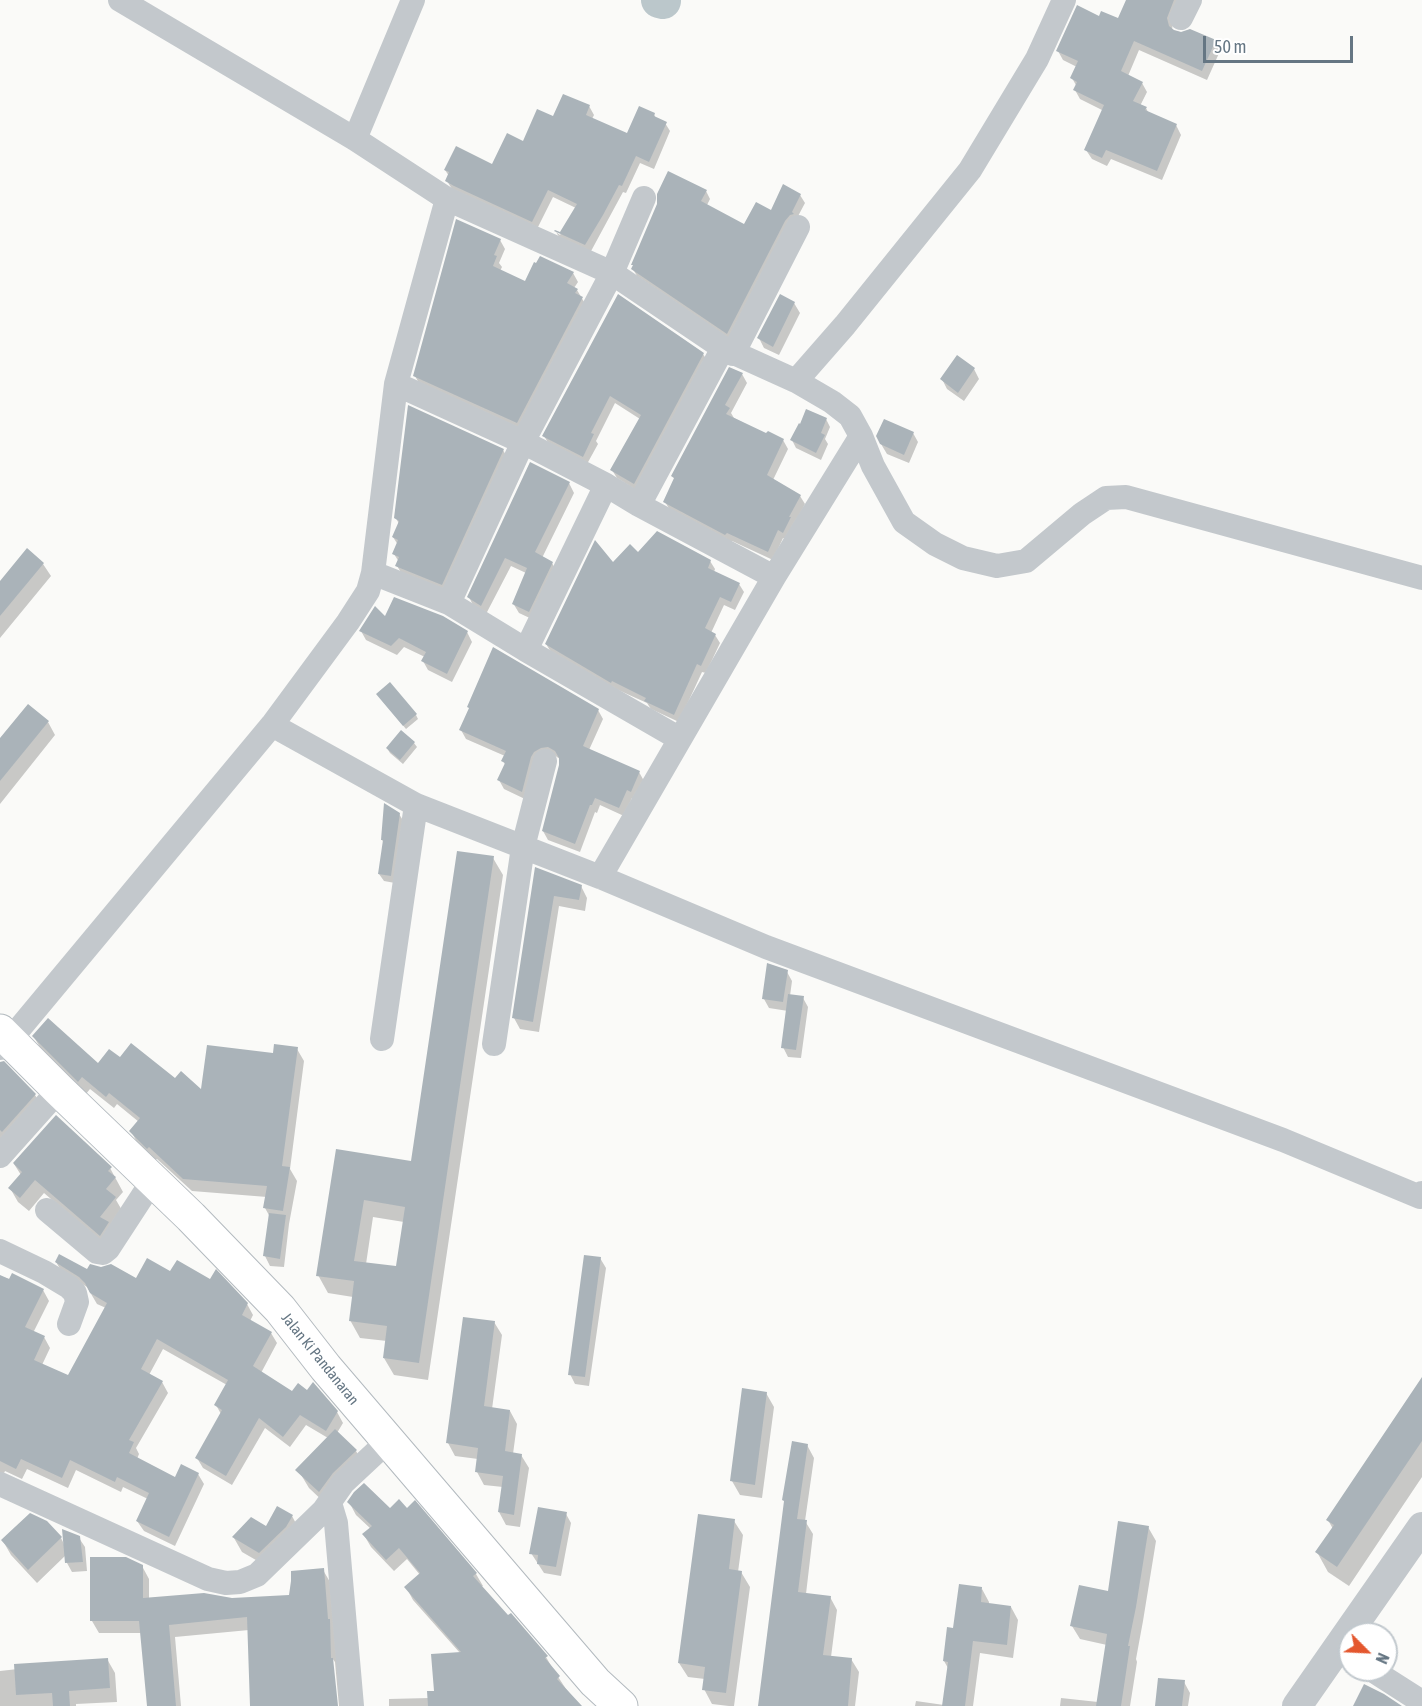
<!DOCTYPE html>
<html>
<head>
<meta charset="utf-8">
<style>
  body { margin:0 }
  #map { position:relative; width:1422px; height:1706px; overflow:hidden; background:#fafaf8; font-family:"Asap Condensed",sans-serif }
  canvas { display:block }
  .north { position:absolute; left:1338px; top:1622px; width:60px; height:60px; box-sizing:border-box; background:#fff; border:2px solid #c1c8cd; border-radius:50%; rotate:114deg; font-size:16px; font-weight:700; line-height:24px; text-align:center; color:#657683 }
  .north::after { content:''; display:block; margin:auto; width:21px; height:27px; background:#e4572e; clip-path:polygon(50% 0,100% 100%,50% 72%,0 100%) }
  .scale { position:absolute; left:1203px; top:36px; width:150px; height:27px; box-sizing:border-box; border:3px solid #657683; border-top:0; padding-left:8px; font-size:18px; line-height:21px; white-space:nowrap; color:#657683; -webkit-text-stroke:4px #fff; paint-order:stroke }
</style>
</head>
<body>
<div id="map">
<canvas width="1422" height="1706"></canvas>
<div class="north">N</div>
<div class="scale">50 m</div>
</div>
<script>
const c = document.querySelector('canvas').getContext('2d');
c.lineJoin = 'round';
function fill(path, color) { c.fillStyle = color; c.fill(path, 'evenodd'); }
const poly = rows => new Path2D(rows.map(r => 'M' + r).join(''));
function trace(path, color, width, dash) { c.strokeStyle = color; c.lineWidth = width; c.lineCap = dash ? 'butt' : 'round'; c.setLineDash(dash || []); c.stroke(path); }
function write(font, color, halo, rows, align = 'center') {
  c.font = font + ' "Asap Condensed",sans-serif'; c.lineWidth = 6; c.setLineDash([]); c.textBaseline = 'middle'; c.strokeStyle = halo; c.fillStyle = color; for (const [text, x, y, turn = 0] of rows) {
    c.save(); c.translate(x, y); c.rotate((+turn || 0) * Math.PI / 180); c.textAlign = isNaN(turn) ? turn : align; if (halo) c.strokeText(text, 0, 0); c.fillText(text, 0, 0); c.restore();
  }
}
fill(poly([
  [1127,0,1185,0,1173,22,1172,30,1215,41,1220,51,1207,80,1139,50,1128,76,1142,83,1147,92,1140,106,1146,108,1148,112,1176,125,1181,135,1162,180,1111,159,1107,166,1092,159,1086,150,1104,111,1080,99,1075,90,1077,87,1072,78,1077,67,1063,60,1058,51,1100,18,1122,22],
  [589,106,594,115,592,119,627,135,654,114,656,119,665,123,670,131,654,169,640,163,626,193,623,192,590,253,561,240,556,232,560,235,576,208,553,197,537,229,452,189,447,181,449,176,445,170,492,166,523,143,554,118],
  [706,191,710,199,707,205,745,226,800,195,805,203,732,341,637,276,633,269,633,264],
  [500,240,505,249,499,263,502,267,500,271,525,283,573,273,578,282,574,288,577,290,587,307,522,431,420,385,415,376],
  [618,296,703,354,708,362,639,492,617,478,612,470,640,419,615,403,596,441,598,444,587,464,549,444,544,436],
  [794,303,800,313,779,355,764,348,759,338],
  [957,357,974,369,979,379,964,401,947,389,942,379],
  [730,369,742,374,747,383,731,413,734,418,767,435,783,440,788,449,773,480,800,496,805,504,788,541,783,538,773,560,732,541,730,543,670,510,665,502,675,480,673,476],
  [826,419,830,427,825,439,828,444,821,460,796,448,792,440],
  [913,433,918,442,909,463,887,454,881,444],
  [503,450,508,459,447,593,402,574,397,566,399,562,394,554,398,545,393,537,399,524,396,518],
  [569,483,574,493,542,558,552,563,557,572,534,620,519,613,513,603,526,573,511,566,486,614,474,607,469,597],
  [638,554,710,561,715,569,714,572,739,584,744,592,735,610,724,605,711,633,715,635,720,643,706,673,702,672,679,722,651,709,647,703,616,689,551,652,546,644,613,564],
  [43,564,51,576,0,638,0,583],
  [361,631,467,632,472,642,452,682,428,670,423,661,425,657,404,647,397,655,366,640],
  [380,698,416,715,418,719,406,729],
  [598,710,603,719,589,750,639,772,644,781,636,800,632,798,624,816,600,805,597,813,595,812,580,852,548,840,543,831,560,765,560,759,554,755,527,800,504,789,499,780,506,766,503,761,505,756,466,739,461,730],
  [48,722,55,735,0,804,0,740],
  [402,732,414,743,417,747,403,764,390,753,387,748],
  [399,814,404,822,395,883,384,881,379,874,384,843,382,840],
  [493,858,503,875,428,1380,394,1375,384,1358,387,1341,360,1338,350,1320,353,1297,328,1293,318,1275,337,1151,413,1163],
  [373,1217,404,1222,397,1267,366,1264],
  [536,869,581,886,587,898,585,911,559,906,539,1032,520,1029,514,1018],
  [787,972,792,981,790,996,803,998,808,1007,801,1058,788,1057,783,1047,788,1011,769,1008,764,999],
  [34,1037,98,1065,120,1060,203,1092,274,1055,297,1049,304,1061,290,1169,297,1181,289,1224,284,1267,270,1266,265,1256,270,1217,265,1208,267,1197,192,1191,157,1159,155,1160,138,1144,131,1131,139,1122,117,1104,114,1108,90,1089,86,1094,41,1049],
  [0,1063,35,1095,41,1105,0,1152],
  [14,1164,110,1168,123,1192,116,1200,123,1212,108,1248,44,1193,29,1211,18,1202,10,1188,21,1175],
  [600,1258,606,1268,589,1386,575,1384,570,1374],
  [56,1262,88,1271,137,1280,171,1273,247,1304,253,1315,250,1321,271,1333,277,1343,261,1373,293,1393,337,1412,343,1423,337,1433,356,1451,364,1466,328,1506,309,1488,300,1473,328,1438,306,1425,290,1447,265,1428,232,1485,203,1468,197,1458,221,1414,216,1405,227,1385,163,1349,149,1375,162,1382,168,1393,136,1448,139,1454,137,1459,176,1479,198,1474,204,1484,175,1546,144,1531,137,1521,148,1499,123,1487,121,1492,76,1470,68,1488,27,1469,22,1479,5,1471,1,1480,0,1480,0,1276,43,1290,49,1301,33,1333,44,1337,50,1348,42,1365,69,1377,106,1308,97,1304,87,1287,62,1272],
  [494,1322,502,1335,492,1409,510,1411,517,1424,513,1454,521,1455,529,1468,520,1527,506,1525,499,1512,503,1487,484,1485,477,1472,478,1459,455,1456,448,1443],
  [1422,1379,1422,1477,1349,1586,1328,1572,1317,1552,1333,1529,1328,1520],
  [766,1393,774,1407,762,1498,740,1495,732,1481],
  [807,1445,814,1458,805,1521,813,1534,806,1594,830,1597,837,1610,831,1657,851,1659,859,1672,855,1706,760,1706],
  [349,1502,390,1510,407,1510,415,1503,476,1574,483,1586,481,1587,546,1657,553,1669,566,1689,580,1706,389,1706,389,1699,429,1698,436,1692,460,1653,413,1600,406,1587,420,1575,407,1559,394,1571,371,1547,364,1535,371,1529,356,1515],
  [566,1514,571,1523,561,1576,544,1573,531,1553],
  [292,1516,300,1531,268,1567,242,1552,234,1538,266,1528],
  [734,1521,743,1535,738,1572,741,1572,750,1587,734,1706,729,1706,712,1704,704,1689,705,1679,688,1677,679,1663],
  [47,1523,61,1538,65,1546,79,1538,85,1547,87,1571,72,1572,67,1563,66,1555,37,1583,11,1555,3,1541],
  [1148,1527,1156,1541,1143,1621,1136,1659,1137,1662,1130,1706,1060,1706,1061,1698,1098,1702,1107,1645,1080,1639,1072,1626,1109,1592],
  [142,1566,149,1579,149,1599,232,1599,291,1597,323,1570,330,1582,343,1706,339,1706,335,1662,332,1658,336,1706,251,1706,249,1630,175,1637,181,1706,148,1706,141,1633,99,1633,92,1621],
  [982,1589,989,1602,989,1604,1011,1607,1018,1620,1013,1658,980,1653,973,1706,915,1706,916,1701,944,1705,948,1668,944,1661,955,1629],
  [107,1659,115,1673,117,1702,76,1704,76,1706,0,1706,0,1671],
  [1184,1682,1190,1693,1188,1706,1156,1706]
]), '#0003');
trace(poly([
  [659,0,663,1]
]), '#bbc7cb', 36);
fill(poly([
  [1126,0,1174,0,1167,18,1169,26,1174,30,1181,32,1190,29,1216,40,1202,71,1134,41,1121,71,1143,82,1133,101,1147,107,1145,110,1177,124,1157,171,1106,150,1102,158,1084,150,1104,105,1073,90,1077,82,1070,78,1078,61,1056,51,1077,5,1099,16,1101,11,1118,18],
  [563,94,590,105,586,115,627,133,639,106,655,113,654,116,667,122,649,162,636,156,622,186,619,185,603,215,585,245,554,231,555,230,560,232,577,204,548,190,532,222,454,186,445,181,449,172,444,170,456,146,492,164,507,133,523,141,537,109,553,116],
  [668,171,707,190,701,201,744,224,756,202,771,210,783,184,801,194,792,212,794,214,790,215,785,221,727,334,631,269,633,265,631,265,657,204,657,194],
  [456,219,501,239,494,255,497,256,493,266,525,281,534,262,536,263,540,256,574,272,567,283,578,289,575,293,583,297,517,423,413,376],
  [618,294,704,353,634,484,610,470,641,415,610,396,591,433,594,434,583,457,542,436],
  [780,294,795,302,773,347,757,338],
  [957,355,975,368,958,393,940,379],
  [729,367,743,373,725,405,730,408,726,414,766,433,768,431,784,439,767,475,801,495,789,517,791,517,783,533,778,530,768,552,727,533,725,535,663,502,674,478,671,476],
  [408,405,504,449,442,585,395,566,399,557,392,554,398,540,392,537,399,521,394,518],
  [806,409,827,418,821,433,825,435,816,453,790,440,799,423,800,424],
  [884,419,914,432,904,455,880,444,876,436],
  [530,462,570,482,535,552,553,562,529,612,512,604,527,568,505,558,481,606,467,597],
  [657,531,711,560,708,568,740,583,731,602,720,597,705,628,716,634,701,666,697,664,674,715,644,701,646,698,612,681,611,683,545,644,595,540,613,562,630,544,638,552],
  [27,548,44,563,0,616,0,581],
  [394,597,443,616,468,631,447,674,421,661,426,652,399,638,391,646,359,631,375,606,385,616],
  [493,647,599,709,583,746,640,771,631,792,627,790,619,808,595,798,592,805,590,805,575,844,542,831,559,765,559,758,555,751,548,747,541,748,534,752,531,757,522,792,497,780,505,763,501,761,506,751,459,730,469,708,467,707],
  [390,682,417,714,403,726,376,694],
  [28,704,49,721,0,781,0,738],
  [401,730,415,742,400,760,386,748],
  [384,803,400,813,391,876,378,874,383,840,381,840],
  [457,851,494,856,419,1363,383,1358,387,1326,349,1321,354,1281,316,1276,336,1149,411,1161],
  [364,1200,405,1207,396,1266,354,1261],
  [535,867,582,885,579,900,554,896,533,1022,512,1018],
  [767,963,788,970,783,1002,762,999],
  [788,994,804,996,796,1050,781,1048],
  [48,1018,98,1063,109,1049,120,1057,131,1043,175,1078,181,1071,201,1089,207,1045,273,1053,274,1044,298,1047,282,1166,290,1167,283,1211,263,1208,267,1186,183,1179,149,1147,147,1149,129,1131,140,1118,109,1093,106,1097,82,1077,78,1082,32,1036],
  [4,1061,36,1094,2,1132,0,1130,0,1062],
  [56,1115,112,1167,108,1171,116,1177,106,1189,116,1197,100,1217,109,1222,100,1236,35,1180,20,1198,8,1188,22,1172,13,1163],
  [269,1213,286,1215,280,1259,263,1256],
  [59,1254,87,1269,90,1264,101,1267,111,1264,136,1278,147,1258,170,1271,177,1260,210,1279,216,1269,248,1303,242,1315,272,1332,253,1366,292,1391,298,1383,307,1390,313,1382,338,1411,326,1431,300,1415,283,1437,259,1418,226,1476,195,1458,222,1410,214,1405,228,1380,157,1339,141,1369,163,1381,129,1440,134,1442,129,1453,175,1477,181,1464,199,1473,169,1537,136,1521,149,1493,117,1477,115,1482,70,1460,62,1478,21,1459,16,1469,0,1461,0,1275,9,1279,12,1273,44,1289,25,1327,45,1336,34,1360,68,1375,107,1303,90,1293,85,1283,79,1277,55,1262],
  [584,1255,601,1257,585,1377,568,1375],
  [463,1317,495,1321,484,1406,510,1410,505,1451,522,1454,514,1515,498,1512,503,1476,475,1472,478,1448,446,1443],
  [1422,1377,1422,1441,1337,1567,1315,1552,1334,1525,1326,1520],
  [742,1388,767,1392,755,1485,730,1481],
  [335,1429,357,1450,333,1473,319,1492,295,1470],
  [792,1441,808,1444,797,1519,807,1520,798,1592,831,1596,823,1655,852,1658,848,1706,758,1706,784,1501,782,1500],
  [364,1483,390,1508,399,1499,407,1508,415,1500,477,1573,473,1576,508,1615,511,1613,548,1656,545,1658,560,1676,557,1679,582,1706,428,1706,427,1691,434,1691,431,1654,461,1652,404,1587,420,1573,399,1548,386,1560,362,1534,372,1526,347,1502,354,1492],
  [277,1506,293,1515,286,1527,259,1553,232,1537,251,1517,266,1526],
  [538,1507,567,1512,556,1567,537,1564,538,1555,529,1554],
  [30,1513,47,1521,62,1537,28,1570,1,1540],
  [698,1514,735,1519,729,1569,742,1571,726,1693,702,1690,705,1667,678,1663],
  [1118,1521,1149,1526,1136,1607,1128,1646,1130,1646,1121,1706,1096,1706,1107,1634,1070,1626,1079,1585,1108,1591],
  [62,1529,80,1536,83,1562,65,1563],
  [90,1557,126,1557,143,1565,143,1598,204,1593,232,1598,289,1595,291,1581,291,1571,324,1568,328,1619,330,1619,331,1658,333,1658,338,1706,250,1706,247,1617,169,1625,176,1706,147,1706,139,1621,90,1621],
  [959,1584,982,1587,981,1602,1011,1606,1007,1645,973,1641,965,1706,942,1706,948,1662,943,1661,947,1627,953,1628],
  [108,1658,110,1688,69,1691,70,1706,53,1706,52,1693,16,1695,14,1664],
  [1158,1678,1185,1680,1182,1706,1155,1706],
  [1364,1684,1384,1694,1402,1706,1353,1706]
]), '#aab3b9');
const secondary = poly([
  [0,1031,59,1090,191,1217,280,1309,326,1368,534,1611,595,1682,621,1706]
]);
trace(secondary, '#b3babf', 35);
trace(poly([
  [120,0,355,139,447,199,612,273,723,348,796,381,832,402,850,416,861,436,873,466,904,522,935,544,963,558,997,566,1026,561,1082,514,1106,498,1126,497,1422,578],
  [1181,18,1190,0],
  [355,139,413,0],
  [733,354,798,227],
  [796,381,845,325,970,170,1037,59,1064,0],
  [396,384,523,442,606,485,639,505,774,577],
  [639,505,723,348],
  [373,573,449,603,526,650,680,739],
  [449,603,523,442,612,273,644,198],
  [526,650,606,485],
  [272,725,416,805,600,877,766,947,1283,1140,1420,1197,1422,1193],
  [600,877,774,577,861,436],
  [382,1039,416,805],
  [494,1044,523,847,545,761],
  [0,1048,9,1041,272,725,348,622,368,591,373,573,396,384,447,199],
  [0,1156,59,1090],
  [47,1210,97,1252,103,1253,108,1249,153,1180],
  [0,1251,44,1272,69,1287,75,1293,77,1302,69,1324],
  [0,1484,208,1579,226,1583,240,1582,257,1575,324,1510,343,1483,388,1441],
  [330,1503,336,1523,352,1706],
  [1372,1670,1422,1702]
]), '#c3c8cc', 24);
trace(poly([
  [1297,1706,1422,1527]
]), '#c3c8cc', 30);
trace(secondary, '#fff', 33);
write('15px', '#657683', '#fff', [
  ["Jalan Ki Pandanaran",320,1359,51]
]);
</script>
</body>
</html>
